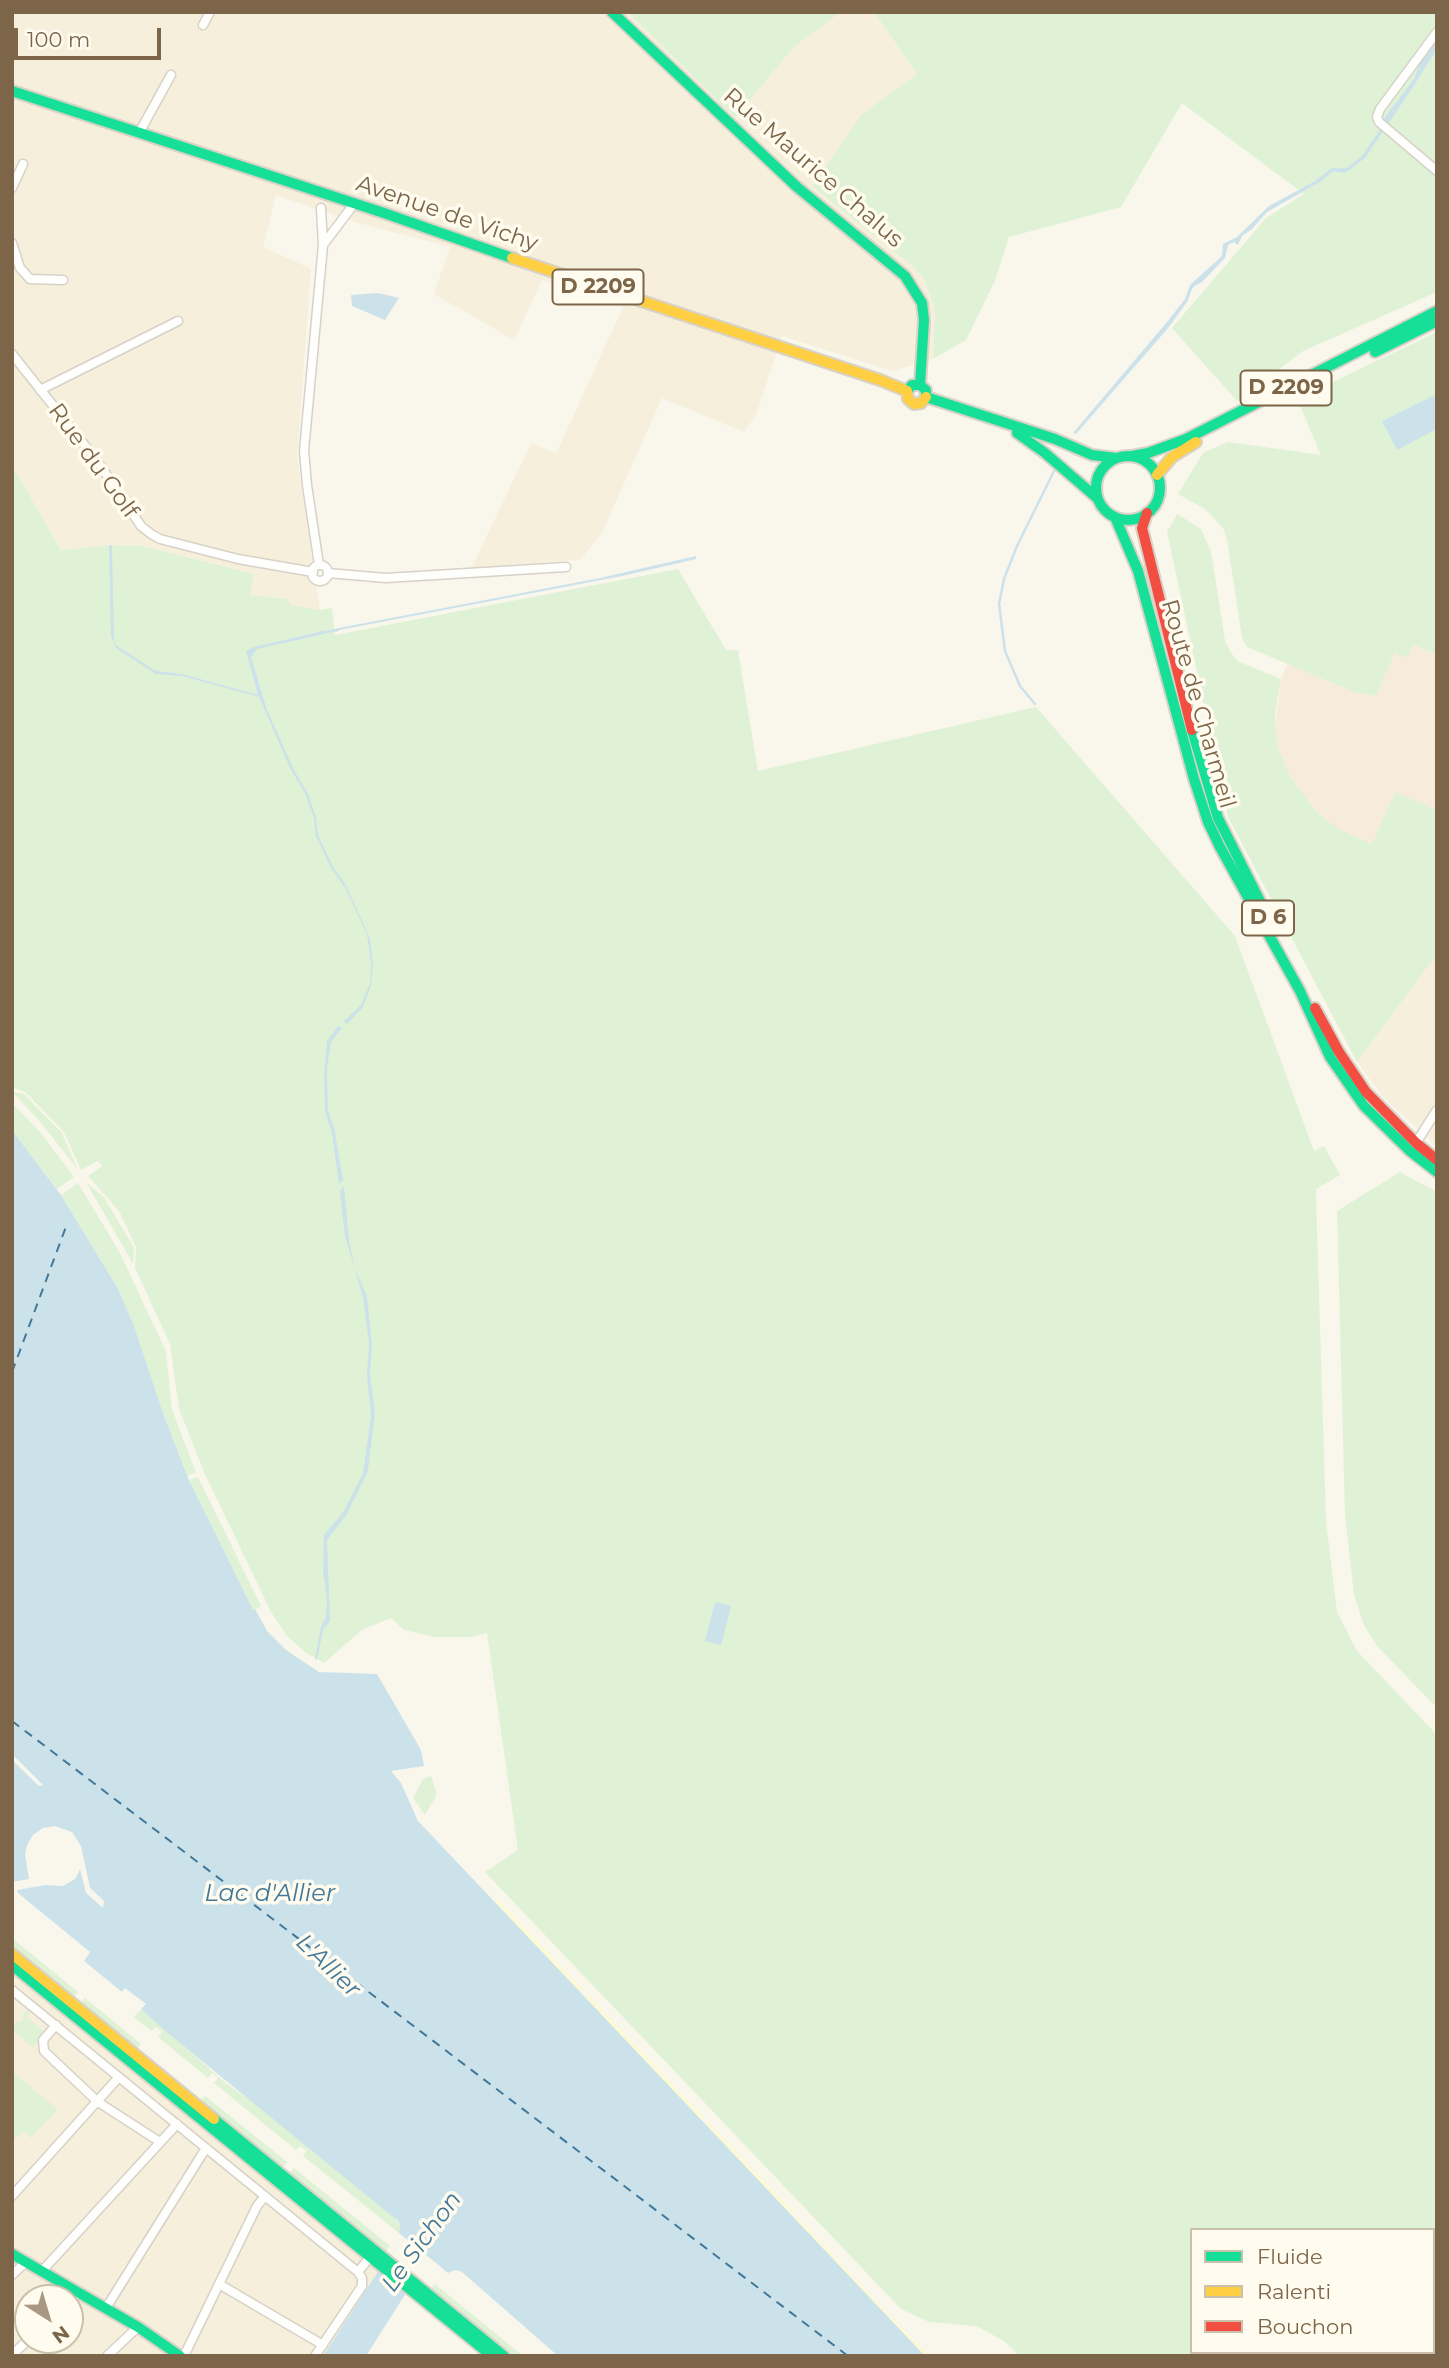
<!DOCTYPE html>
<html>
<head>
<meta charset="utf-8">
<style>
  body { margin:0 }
  #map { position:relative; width:1449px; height:2368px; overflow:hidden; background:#f9f6ec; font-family:Montserrat,sans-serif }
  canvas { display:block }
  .frame { position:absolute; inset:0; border:14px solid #7c6548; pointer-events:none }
  .legend { position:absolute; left:1190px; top:2228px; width:245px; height:126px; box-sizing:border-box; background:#fffcef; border:2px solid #cbc0ac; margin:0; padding:9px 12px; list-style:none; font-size:21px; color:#7c6548 }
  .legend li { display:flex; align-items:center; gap:14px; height:35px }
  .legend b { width:35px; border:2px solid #cbc0ac }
  .north { position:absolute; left:14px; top:2284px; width:70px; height:70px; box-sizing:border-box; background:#fffcef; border:2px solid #cbc0ac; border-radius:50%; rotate:143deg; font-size:19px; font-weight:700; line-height:28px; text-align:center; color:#7c6548 }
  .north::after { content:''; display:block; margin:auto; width:24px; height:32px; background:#a89881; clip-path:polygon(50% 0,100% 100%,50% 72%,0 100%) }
  .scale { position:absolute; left:14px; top:28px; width:147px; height:32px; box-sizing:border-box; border:4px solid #7c6548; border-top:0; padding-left:9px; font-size:21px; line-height:24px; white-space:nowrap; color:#7c6548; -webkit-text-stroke:5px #fffcef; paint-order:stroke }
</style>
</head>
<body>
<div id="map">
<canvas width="1449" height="2368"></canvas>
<div class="frame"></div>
<ul class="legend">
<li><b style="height:9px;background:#16e098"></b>Fluide</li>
<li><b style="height:9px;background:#ffcf43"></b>Ralenti</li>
<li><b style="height:9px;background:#f24e42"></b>Bouchon</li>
</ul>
<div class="north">N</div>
<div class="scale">100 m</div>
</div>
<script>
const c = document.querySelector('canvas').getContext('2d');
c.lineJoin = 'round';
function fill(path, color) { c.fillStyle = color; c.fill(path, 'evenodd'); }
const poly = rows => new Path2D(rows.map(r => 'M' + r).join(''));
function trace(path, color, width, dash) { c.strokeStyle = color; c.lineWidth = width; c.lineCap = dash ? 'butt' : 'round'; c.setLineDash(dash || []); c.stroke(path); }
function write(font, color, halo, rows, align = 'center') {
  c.font = font + ' Montserrat,sans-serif'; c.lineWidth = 7; c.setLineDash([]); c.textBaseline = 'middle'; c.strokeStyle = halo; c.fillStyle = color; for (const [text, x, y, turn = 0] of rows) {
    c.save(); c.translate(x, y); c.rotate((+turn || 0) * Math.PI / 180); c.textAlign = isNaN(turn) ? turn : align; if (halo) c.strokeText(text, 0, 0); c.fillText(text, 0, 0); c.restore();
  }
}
fill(poly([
  [12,12,628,12,735,118,795,46,841,12,874,12,917,74,862,114,909,263,923,277,935,308,933,359,892,371,782,336,756,415,744,432,662,398,602,533,580,560,472,567,531,443,556,454,623,307,542,280,514,340,434,294,450,247,355,222,276,195,263,247,311,269,297,457,320,610,291,605,287,599,250,595,254,574,143,546,109,545,61,550,12,465],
  [1437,954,1437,1146,1383,1097,1357,1062],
  [12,1969,379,2270,323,2356,12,2356],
  [28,2298,70,2298,70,2340,28,2340]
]), '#f6efdc');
fill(poly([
  [1412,645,1437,655,1437,810,1395,792,1372,845,1339,830,1324,820,1290,776,1277,745,1275,727,1281,679,1287,664,1354,692,1376,696,1395,653]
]), '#f7ebdc');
fill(poly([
  [628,12,841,12,795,46,735,118],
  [874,12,1437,12,1437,292,1303,351,1237,401,1172,328,1266,218,1304,194,1182,103,1121,207,1009,237,995,281,966,340,933,359,935,308,923,277,909,263,812,186,862,114,917,74],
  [1437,332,1437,655,1413,645,1407,658,1395,653,1376,696,1354,692,1247,647,1242,638,1227,539,1223,528,1205,509,1178,494,1203,453,1228,442,1321,455,1297,399],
  [12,465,61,550,109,545,143,546,254,574,250,595,287,599,291,605,320,610,332,608,335,635,678,569,726,650,738,650,758,771,1036,707,1235,936,1314,1151,1324,1146,1340,1175,1316,1189,1316,1196,1326,1521,1337,1612,1357,1651,1437,1735,1437,2356,1020,2356,1004,2341,976,2326,929,2322,901,2309,485,1872,518,1850,487,1633,471,1637,435,1637,404,1630,391,1618,362,1630,324,1663,305,1652,287,1636,271,1612,204,1472,179,1409,170,1344,135,1268,136,1247,119,1211,88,1176,102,1166,98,1161,81,1170,64,1132,25,1092,12,1087],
  [1192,2230,1433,2230,1433,2352,1192,2352],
  [1177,514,1201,529,1211,551,1225,641,1230,651,1237,661,1281,679,1275,714,1277,745,1290,776,1318,813,1338,829,1372,844,1395,792,1437,810,1437,954,1357,1062,1228,817,1167,532],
  [12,1092,24,1094,62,1133,78,1170,37,1118],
  [12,1103,41,1133,74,1177,57,1189,12,1130],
  [1400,1172,1437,1192,1437,1708,1377,1646,1364,1625,1354,1595,1345,1515,1337,1211],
  [86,1182,104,1197,134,1248,133,1264],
  [78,1183,119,1251,166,1351,172,1410,196,1472,188,1476,163,1413,133,1323,117,1287,61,1195],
  [198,1477,261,1606,253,1611,189,1480],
  [431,1776,437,1794,425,1815,413,1798,423,1779],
  [13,1939,78,1992,72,1999,12,1951],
  [85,1998,141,2044,135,2051,79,2005],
  [141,2009,227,2084,260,2107,393,2216,400,2225,399,2233,303,2156,307,2151,300,2146,296,2150,214,2083,218,2078,212,2073,208,2078,158,2037,162,2032,156,2027,151,2031,134,2017],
  [31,2010,27,2017,43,2031,34,2048,12,2030,17,2021,20,2023,24,2018,22,2015,25,2012],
  [12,2072,58,2109,31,2138,24,2131,12,2142],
  [205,2096,287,2162,281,2170,198,2103],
  [294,2168,390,2246,384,2254,287,2176],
  [435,2284,523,2356,508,2356,429,2291]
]), '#e0f2d5');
fill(poly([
  [498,1900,583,1990,580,1993,494,1903],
  [587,1994,704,2118,700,2121,583,1997],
  [707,2121,794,2213,790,2217,704,2125],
  [797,2217,911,2338,930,2356,925,2356,908,2340,794,2220]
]), '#fcfad4');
fill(poly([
  [1437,40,1437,49,1415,84,1365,158,1345,173,1333,171,1320,182,1267,212,1252,229,1242,236,1238,245,1234,242,1228,245,1225,258,1202,282,1193,287,1187,302,1169,327,1076,434,1073,433,1167,322,1185,299,1190,285,1222,256,1223,244,1237,237,1269,206,1315,181,1332,168,1344,170,1362,156,1383,125,1385,117,1414,79,1421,60],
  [378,293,399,298,385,320,352,306,351,295],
  [1437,394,1437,429,1397,450,1382,421],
  [109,545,112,545,114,642,117,646,156,671,182,674,258,695,246,651,254,647,323,631,324,634,257,649,251,657,267,710,294,770,308,794,316,817,318,835,333,867,346,885,370,939,373,964,371,985,363,1007,347,1024,343,1022,361,1005,370,983,371,962,367,935,346,889,331,868,316,836,314,818,305,793,291,770,259,697,182,676,156,674,116,648,111,636],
  [696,556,696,559,622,576,334,631,334,629,600,578],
  [338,1026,342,1028,331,1042,327,1067,328,1110,335,1132,343,1180,339,1184,332,1133,325,1111,324,1077,327,1041],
  [12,1130,61,1195,117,1287,133,1323,163,1413,189,1480,253,1610,255,1609,267,1631,286,1650,319,1672,377,1674,421,1750,424,1766,391,1771,401,1783,418,1821,925,2356,558,2356,462,2272,455,2270,448,2273,433,2261,406,2293,366,2356,323,2356,379,2270,405,2238,399,2233,400,2225,398,2221,170,2035,141,2009,146,2004,125,1988,122,1992,84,1961,90,1952,18,1893,17,1890,45,1885,63,1886,75,1879,80,1869,86,1893,103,1908,104,1901,90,1888,81,1846,72,1832,55,1826,43,1828,33,1835,27,1845,25,1854,29,1879,12,1882,12,1760,39,1786,43,1785,12,1754],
  [344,1186,349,1241,355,1269,367,1296,372,1345,370,1375,375,1412,368,1471,347,1514,327,1540,330,1621,323,1630,317,1660,315,1659,321,1627,326,1617,327,1598,323,1572,324,1535,344,1511,363,1473,371,1416,367,1376,369,1343,363,1297,345,1236,340,1191],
  [715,1602,731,1606,721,1645,705,1641]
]), '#cce2eb');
fill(poly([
  [405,2238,441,2267,438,2269,433,2265,409,2295,379,2270]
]), '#f9f6ec');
trace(poly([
  [1332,170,1350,169],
  [320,633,338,630],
  [1035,704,1020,686,1005,651,999,604,1004,579,1017,546,1055,469]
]), '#cce2eb', 2.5);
trace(poly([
  [12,1372,67,1224],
  [12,1721,848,2356]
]), '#417899', 2, [9, 7]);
const street = poly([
  [203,25,210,12],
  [1437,32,1380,109,1377,117,1379,122,1437,171],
  [139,133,171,75],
  [12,188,23,164],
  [12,243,20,268,30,279,63,280],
  [323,245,354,204],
  [12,354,98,462,141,526,151,534,160,539,238,559,313,572],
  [40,390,178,321],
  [319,565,307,485,304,451,323,245,321,208],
  '312 573a8 8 0 1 1 16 0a8 8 0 1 1-16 0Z',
  [328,573,386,578,566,567],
  [1414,1146,1437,1110],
  [12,1990,358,2272,362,2278,362,2286,315,2356],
  [56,2025,43,2040,44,2051,98,2102,160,2142],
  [12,2196,119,2077],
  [42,2271,177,2124],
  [358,2272,370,2257],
  [12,2275,26,2262],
  [219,2284,323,2345],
  [70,2301,79,2292],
  [106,2308,206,2148],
  [12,2355,28,2340],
  [107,2356,138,2327],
  [184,2356,257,2206,265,2196]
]);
const fast = poly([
  [612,12,797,187,905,276,922,303,924,320,920,385],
  [12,91,384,213,512,258],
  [1375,352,1437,321],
  [907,391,912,385,920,385,926,390,926,397],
  [926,397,1055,439,1092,455,1116,458],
  [1017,433,1045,453,1097,498],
  [1132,456,1148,453,1186,439,1437,311],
  '1096 488a32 32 0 1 1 64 0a32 32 0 1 1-64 0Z',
  [1115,517,1138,571,1194,779,1208,822,1220,847,1300,991,1330,1057,1364,1106,1410,1151,1437,1172],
  [1192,730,1218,818,1268,917],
  [12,1965,492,2356],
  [214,2119,504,2356],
  [12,2254,138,2327,180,2356]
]);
const slow = poly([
  [512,258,880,380,907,391],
  [907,391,908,399,914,404,921,403,926,397],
  [1157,475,1172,457,1196,442],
  [12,1954,214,2119]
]);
const jam = poly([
  [1147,513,1142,528,1192,730],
  [1315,1008,1339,1052,1366,1092,1416,1143,1437,1160]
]);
trace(street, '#d7d2c7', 11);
trace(fast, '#d8d2c7', 14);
trace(slow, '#d8d2c7', 14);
trace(jam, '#d8d2c7', 14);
trace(street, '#fefefc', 8);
trace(fast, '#16e098', 10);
trace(slow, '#ffcf43', 10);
trace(jam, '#f24e42', 10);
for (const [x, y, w] of [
  [598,287,91],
  [1286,388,91],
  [1268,918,52]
]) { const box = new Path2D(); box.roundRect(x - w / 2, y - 17.5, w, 35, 5); c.fillStyle = '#fffcef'; c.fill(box); trace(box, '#7c6548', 2); }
write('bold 21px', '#7c6548', null, [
  ["D 2209",598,287],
  ["D 2209",1286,388],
  ["D 6",1268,918]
]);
write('23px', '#7c6548', '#fffcef', [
  ["Rue Maurice Chalus",813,168,41],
  ["Avenue de Vichy",447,214,19],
  ["Rue du Golf",93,461,54],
  ["Route de Charmeil",1198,704,74]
]);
write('italic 24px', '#417899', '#fffcef', [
  ["Lac d'Allier",270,1894],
  ["L'Allier",328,1966,44],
  ["Le Sichon",422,2242,-54]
]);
</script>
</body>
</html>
